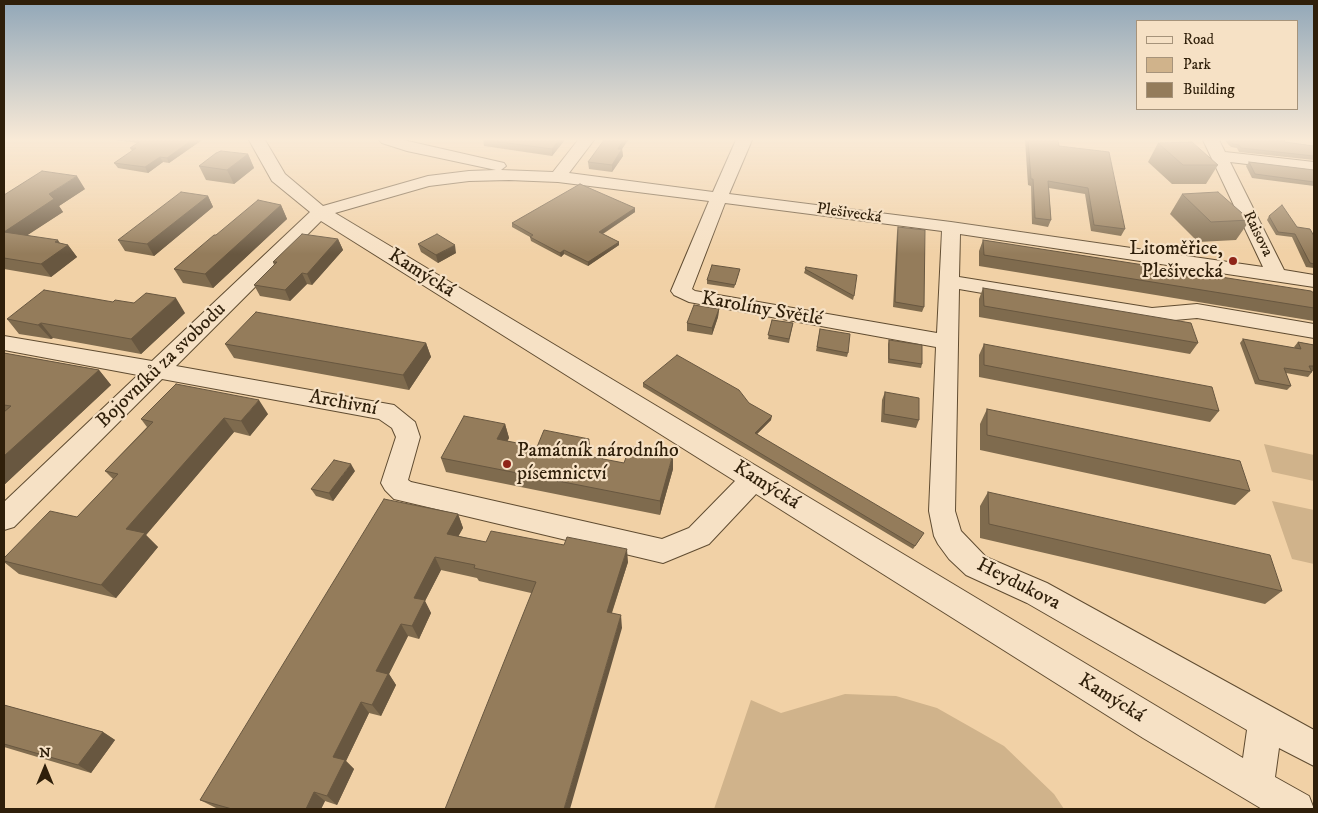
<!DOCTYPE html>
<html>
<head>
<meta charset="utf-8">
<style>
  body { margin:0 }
  #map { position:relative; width:1318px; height:813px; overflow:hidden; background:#f1d1a6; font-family:"IM FELL DW Pica",serif }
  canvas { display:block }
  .frame { position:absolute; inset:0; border:5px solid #2f1f0a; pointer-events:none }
  .legend { position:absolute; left:1136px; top:20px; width:162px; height:90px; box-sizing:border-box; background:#f6e1c5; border:1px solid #a6937a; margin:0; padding:6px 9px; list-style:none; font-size:15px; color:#2f1f0a }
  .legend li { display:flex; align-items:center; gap:10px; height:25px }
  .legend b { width:25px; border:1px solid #a6937a }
  .north { position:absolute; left:20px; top:743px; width:50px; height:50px; -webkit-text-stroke:4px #f6e1c5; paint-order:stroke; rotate:0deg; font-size:14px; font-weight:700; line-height:20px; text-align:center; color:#2f1f0a }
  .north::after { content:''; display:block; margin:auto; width:18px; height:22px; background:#2f1f0a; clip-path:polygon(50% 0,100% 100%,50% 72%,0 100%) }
</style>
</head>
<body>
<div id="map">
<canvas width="1318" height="813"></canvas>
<div class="frame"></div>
<ul class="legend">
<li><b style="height:6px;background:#f6e1c5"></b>Road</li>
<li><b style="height:14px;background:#d0b38b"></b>Park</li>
<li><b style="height:14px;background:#947c5b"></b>Building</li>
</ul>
<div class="north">N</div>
</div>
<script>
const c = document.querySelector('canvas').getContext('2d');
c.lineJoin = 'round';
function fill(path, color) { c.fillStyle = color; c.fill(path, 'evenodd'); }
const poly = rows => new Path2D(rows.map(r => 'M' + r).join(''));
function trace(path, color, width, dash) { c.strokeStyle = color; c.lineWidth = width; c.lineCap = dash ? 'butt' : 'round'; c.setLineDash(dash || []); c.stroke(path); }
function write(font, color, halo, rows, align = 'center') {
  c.font = font + ' "IM FELL DW Pica",serif'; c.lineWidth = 4.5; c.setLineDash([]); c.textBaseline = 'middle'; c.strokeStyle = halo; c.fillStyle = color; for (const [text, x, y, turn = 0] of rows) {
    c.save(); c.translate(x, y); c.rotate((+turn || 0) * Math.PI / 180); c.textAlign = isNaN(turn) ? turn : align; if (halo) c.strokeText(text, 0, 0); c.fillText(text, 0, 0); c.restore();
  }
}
fill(poly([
  [1264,444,1314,455,1314,481,1272,472],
  [1272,501,1314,510,1314,564,1292,559],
  [845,694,896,696,937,708,1004,746,1054,794,1064,809,714,809,751,700,781,713]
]), '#d0b38b');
const minor = poly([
  [249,140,265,140,285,174,323,206,428,176,469,171,496,170,407,151,382,143,379,140,403,140,504,163,506,166,501,170,553,172,578,140,594,140,569,173,713,192,736,140,752,140,729,194,951,222,1263,267,1203,140,1219,140,1225,152,1314,162,1314,172,1230,162,1284,270,1314,275,1314,287,960,234,959,277,1152,308,1197,304,1314,324,1314,338,1197,318,1152,322,959,289,955,511,961,531,986,557,1047,583,1314,730,1314,766,1279,748,1275,777,1309,796,1314,809,1262,809,1143,738,756,494,709,544,663,563,394,499,385,490,381,483,396,437,392,428,379,419,162,379,14,527,4,530,4,502,138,375,4,350,4,336,152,361,310,212,272,181,249,140],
  [509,180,558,182,709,201,671,291,674,295,689,302,936,347,929,511,934,536,938,544,949,559,966,575,1027,603,1247,730,1243,758,335,213,429,186,469,181,509,180],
  [725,203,942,231,937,333,695,291,692,289,725,203],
  [321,221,735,481,689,528,662,539,411,482,408,480,420,437,415,422,394,405,176,366,321,221]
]);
trace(minor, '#604c31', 2);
fill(minor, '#f6e1c5');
fill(poly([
  [116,140,202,140,169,163,163,162,148,173,118,168,114,163,132,151,130,148,138,143],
  [483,140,564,140,564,141,552,156,484,146],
  [604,140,628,140,622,149,623,156,612,172,589,169,588,162],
  [1025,140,1058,140,1059,146,1125,229,1121,236,1091,231,1085,194,1049,188,1051,220,1048,227,1032,224,1031,186,1028,185],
  [1225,140,1284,140,1285,142,1314,146,1314,160,1239,152,1237,148,1231,147,1227,143],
  [1158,143,1218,165,1206,184,1172,184,1148,162],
  [248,154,254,168,234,184,206,180,199,166],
  [1249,162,1314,170,1314,186,1252,178,1246,166],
  [85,189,59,206,63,212,27,235,68,245,77,257,51,277,4,269,4,195],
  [1182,194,1250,220,1236,240,1198,242,1170,214],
  [208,196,213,207,154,256,125,251,118,240],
  [281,205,287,219,213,288,183,283,174,269,216,235],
  [635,208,635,212,603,234,619,242,619,245,588,266,564,254,561,257,531,241,530,237,512,227,512,223],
  [1269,216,1297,227,1314,236,1314,268,1306,267,1292,237,1276,235,1267,220],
  [898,227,924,307,922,312,893,307,897,232],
  [338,239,343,250,312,285,307,284,290,301,260,296,254,285,274,265,273,262],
  [983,240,1314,293,1314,321,979,266,979,251],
  [418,244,456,253,438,263,421,252],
  [806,267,854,296,853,300,804,273],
  [739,273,734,288,707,284,707,280],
  [983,288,1198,343,1190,354,979,317,979,299],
  [113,302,134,303,185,313,141,354,53,338,51,339,19,334,7,319],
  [719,309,718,317,712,335,687,331,687,323],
  [772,320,793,323,789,343,768,339],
  [820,329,848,353,847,357,816,351],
  [1243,339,1295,348,1294,347,1298,342,1314,345,1314,371,1311,371,1312,372,1308,377,1286,373,1291,386,1287,390,1255,384,1240,343],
  [889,340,922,364,921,368,888,363,888,344],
  [426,343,431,357,409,390,234,358,225,344],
  [984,344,1219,411,1210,422,979,377,979,355],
  [4,353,99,370,111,385,4,485],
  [643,383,749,403,771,420,757,434,922,536,913,549,643,387],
  [885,392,919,420,916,428,881,422,882,400],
  [987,409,1250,491,1235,505,980,450,980,424],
  [268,414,250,436,234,432,146,535,158,547,116,598,19,574,4,562,4,558,77,517,113,479,105,471,147,427,141,419],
  [505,424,509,438,507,441,537,447,589,439,591,453,590,457,624,463,673,469,660,515,446,472,441,458],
  [355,471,333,501,316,496,311,489],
  [988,492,1282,591,1265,604,980,538,980,506],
  [458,514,463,528,458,536,486,542,628,562,612,613,622,628,531,593,479,581,477,578,441,570,425,601,431,613,419,639,408,636,389,674,396,685,381,716,369,713,346,761,354,769,337,805,325,801,321,809,218,809,200,800],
  [4,705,103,732,115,740,91,773,4,747]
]), '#7f6b4e');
fill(poly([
  [192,140,202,140,169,163,167,158],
  [559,140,564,140,564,141,552,156,552,149],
  [623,140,628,140,618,155,618,149],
  [622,149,623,156,612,172,612,165],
  [248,154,254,168,234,184,227,170],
  [160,157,163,162,148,173,145,167],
  [77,176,85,189,59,206,63,212,14,244,4,232,49,194],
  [208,196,213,207,154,256,147,244],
  [281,205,287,219,213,288,205,274],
  [635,208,635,212,599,236,599,232],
  [338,239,343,250,312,285,307,274],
  [58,240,63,248,68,245,77,257,51,277,41,264,55,242],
  [619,242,619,245,588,266,588,262],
  [455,245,456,253,438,263,436,255],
  [564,250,564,254,561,257,560,253],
  [302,273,307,284,290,301,285,290],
  [176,298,185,313,141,354,131,339],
  [719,309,718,317,712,335,712,328],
  [41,323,53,338,51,339,38,325],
  [426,343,431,357,409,390,403,375],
  [99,370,111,385,4,485,4,456],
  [259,400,268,414,250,436,241,421],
  [772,416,771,420,754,437,755,433],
  [224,418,234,432,146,535,158,547,116,598,101,585,126,529],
  [505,424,509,438,501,454,497,439],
  [589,439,591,453,585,470,583,455],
  [673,454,673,469,660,515,660,501],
  [351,464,355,471,333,501,329,493],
  [458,514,463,528,452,548,447,534],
  [627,549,628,562,608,624,607,612],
  [435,557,441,570,425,601,431,613,419,639,412,626,414,598],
  [621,615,622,628,570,809,564,809],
  [401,624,408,636,389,674,396,685,381,716,372,705,376,671],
  [361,702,369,713,346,761,354,769,337,805,327,796,333,757],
  [103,732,115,740,91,773,78,765],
  [314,792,325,801,321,809,306,809]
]), '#685740');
const building = poly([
  [142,140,192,140,167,158,160,157,145,167,114,163,136,148,130,148,142,140],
  [486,140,559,140,552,149,486,140],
  [604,140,623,140,618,149,622,149,612,165,588,162,604,140],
  [1028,140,1058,140,1059,146,1109,152,1125,229,1094,225,1088,188,1048,181,1051,220,1035,218,1033,179,1031,179,1028,140],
  [1229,140,1284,140,1285,142,1314,146,1314,156,1241,148,1239,145,1233,144,1229,140],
  [1192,142,1218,165,1183,165,1158,143,1192,142],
  [221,151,248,154,227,170,199,166,216,153,221,151],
  [1249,162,1314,170,1314,182,1255,174,1249,162],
  [42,171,77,176,49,194,54,199,4,232,58,240,55,242,68,245,41,264,4,258,4,195,42,171],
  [580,184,635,208,599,232,619,242,588,262,564,250,560,253,530,237,533,235,512,223,580,184],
  [181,192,208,196,147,244,118,240,181,192],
  [1218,192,1250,220,1211,222,1182,194,1218,192],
  [258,200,281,205,205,274,174,269,214,235,216,235,258,200],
  [1282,205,1297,227,1310,229,1314,236,1314,264,1310,263,1295,234,1278,232,1269,216,1282,205],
  [898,227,925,230,924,307,895,302,898,227],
  [302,234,338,239,307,274,302,273,285,290,254,285,277,262,273,262,302,234],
  [437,234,455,245,436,255,418,244,437,234],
  [983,240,1311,291,1314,293,1314,308,984,255,983,240],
  [712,265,740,269,735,285,707,280,712,265],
  [806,267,857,275,854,296,805,269,806,267],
  [983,288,1191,323,1198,343,984,306,983,288],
  [44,290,113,302,115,300,134,303,146,293,176,298,131,339,41,323,38,325,7,319,44,290],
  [694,305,719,309,712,328,687,323,694,305],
  [256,312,426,343,403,375,225,344,256,312],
  [772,320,793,323,789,339,768,335,772,320],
  [820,329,850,334,848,353,817,347,820,329],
  [1243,339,1301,349,1298,342,1314,345,1314,366,1309,366,1312,372,1284,368,1291,386,1259,380,1243,339],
  [889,340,922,345,922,364,889,359,889,340],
  [984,344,1212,387,1219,411,984,365,984,344],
  [4,353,99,370,4,456,4,412,11,406,4,405,4,353],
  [677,355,739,390,749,403,772,416,755,433,924,533,915,546,643,383,677,355],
  [176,384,259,400,241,421,224,418,126,529,145,533,101,585,4,561,4,558,50,511,77,517,118,474,105,471,153,422,141,419,176,384],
  [885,392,919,398,919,420,884,414,885,392],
  [987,409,1240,461,1250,491,987,435,987,409],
  [464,416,505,424,497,439,537,447,544,430,589,439,583,455,624,463,630,446,673,454,660,501,441,458,464,416],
  [334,460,351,464,329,493,311,489,334,460],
  [988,492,1270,555,1282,591,989,524,988,492],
  [384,499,458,514,447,534,486,542,491,531,564,545,567,537,627,549,607,612,621,615,564,809,445,809,536,582,474,568,475,565,435,557,414,598,425,600,412,626,401,624,376,671,388,674,372,705,361,702,333,757,345,760,327,796,314,792,306,809,232,809,200,800,384,499],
  [4,705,103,732,78,765,4,744,4,705]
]);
fill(building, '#947c5b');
trace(building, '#685740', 1);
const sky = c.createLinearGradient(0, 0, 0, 254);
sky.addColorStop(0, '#91a7b8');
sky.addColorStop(0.55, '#f9ead7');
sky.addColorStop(1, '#f9ead700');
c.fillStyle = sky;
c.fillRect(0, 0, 1318, 254);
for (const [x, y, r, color] of [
  [1233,261,5,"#8f2418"],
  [507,464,5,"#8f2418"]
]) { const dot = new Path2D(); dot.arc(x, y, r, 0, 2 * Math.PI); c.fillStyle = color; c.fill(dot); trace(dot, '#f6e1c5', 2); }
write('16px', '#2f1f0a', '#f6e1c5', [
  ["Plešivecká",849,214,8],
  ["Raisova",1257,234,64]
]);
write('20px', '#2f1f0a', '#f6e1c5', [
  ["Litoměřice,",1223,250],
  ["Plešivecká",1223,273],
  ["Památník národního",517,452,"left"],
  ["písemnictví",517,475,"left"]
], 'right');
write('20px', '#2f1f0a', '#f6e1c5', [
  ["Kamýcká",421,274,32],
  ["Karolíny Světlé",762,310,10],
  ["Bojovníků za svobodu",162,366,-44],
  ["Archivní",343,404,10],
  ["Kamýcká",766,486,32],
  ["Heydukova",1018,585,27],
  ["Kamýcká",1111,699,32]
]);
</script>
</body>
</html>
